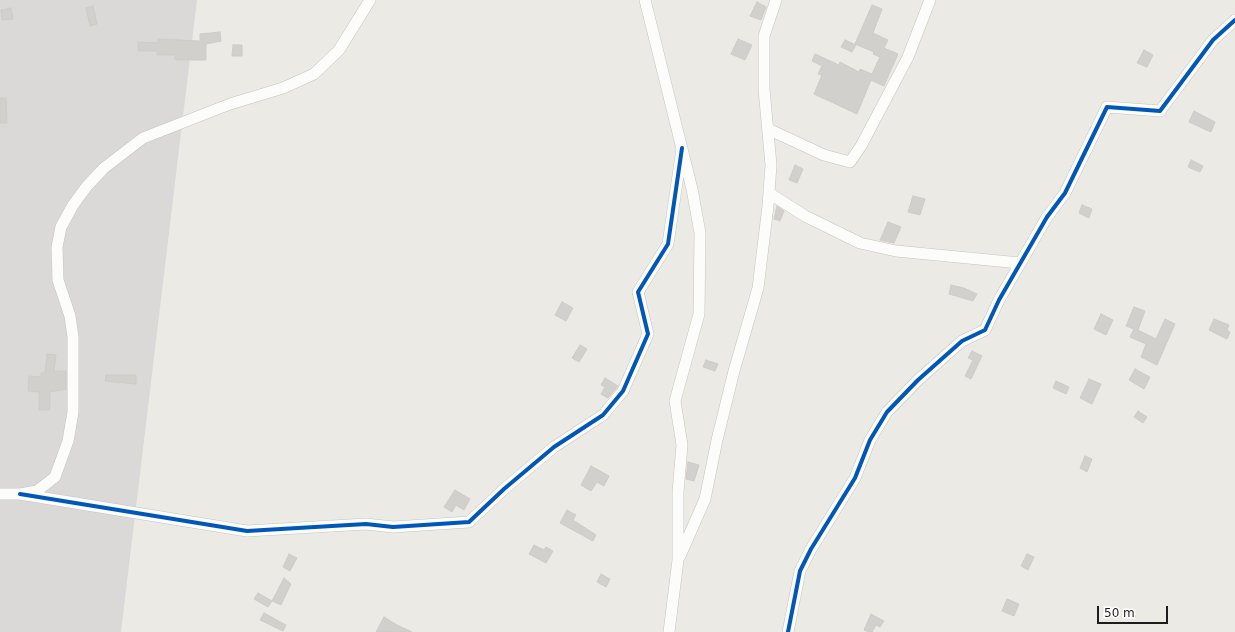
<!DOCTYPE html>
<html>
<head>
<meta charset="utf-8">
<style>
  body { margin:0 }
  #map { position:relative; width:1235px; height:632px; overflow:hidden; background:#eceae5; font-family:"DejaVu Sans",sans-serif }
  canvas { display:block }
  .scale { position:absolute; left:1097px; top:606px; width:71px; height:18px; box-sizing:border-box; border:2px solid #1d1d1d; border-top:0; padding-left:5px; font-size:12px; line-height:14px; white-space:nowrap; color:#1d1d1d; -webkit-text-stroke:3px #fff; paint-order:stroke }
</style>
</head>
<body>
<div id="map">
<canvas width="1235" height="632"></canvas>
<div class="scale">50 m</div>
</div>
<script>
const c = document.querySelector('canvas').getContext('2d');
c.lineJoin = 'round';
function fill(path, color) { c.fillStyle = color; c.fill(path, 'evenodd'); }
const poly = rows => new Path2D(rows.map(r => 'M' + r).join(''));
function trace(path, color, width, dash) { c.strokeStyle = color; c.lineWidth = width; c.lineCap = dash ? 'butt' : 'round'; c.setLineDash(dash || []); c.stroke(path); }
fill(poly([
  [0,0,197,0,121,632,0,632]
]), '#dbd9d7');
const building = poly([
  [757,2,766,7,761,20,750,16,757,2],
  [872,5,882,9,873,33,888,40,884,48,898,54,884,86,871,80,857,114,814,94,822,75,818,74,822,66,812,61,815,54,839,65,840,62,859,72,860,69,872,74,880,57,873,54,874,52,855,44,872,5],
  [93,6,97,24,90,26,86,8,93,6],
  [11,8,13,19,2,20,1,10,11,8],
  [220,32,221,41,206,44,206,60,175,60,175,55,157,55,157,51,138,51,138,42,158,43,158,39,200,41,200,34,220,32],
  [738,39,752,45,745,60,731,54,738,39],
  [845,40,856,45,852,52,841,47,845,40],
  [233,45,242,45,242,56,232,56,233,45],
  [1144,50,1153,55,1147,67,1137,63,1144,50],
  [0,98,6,98,7,123,0,123,0,98],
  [1194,111,1215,122,1211,132,1189,122,1194,111],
  [1191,160,1203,166,1200,172,1188,167,1191,160],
  [795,165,803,169,797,183,789,180,795,165],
  [913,196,925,199,920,215,908,212,913,196],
  [1082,205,1092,209,1089,218,1079,213,1082,205],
  [777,206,784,211,780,221,774,219,777,206],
  [888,222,901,227,894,243,880,240,888,222],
  [951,285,964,288,977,294,973,301,949,294,951,285],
  [562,302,573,308,566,321,555,315,562,302],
  [1134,307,1145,311,1138,330,1156,339,1165,319,1175,324,1157,365,1141,357,1146,344,1130,337,1134,329,1126,326,1134,307],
  [1101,314,1113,320,1106,335,1094,329,1101,314],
  [1214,319,1229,325,1227,330,1230,332,1227,339,1209,330,1214,319],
  [580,345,587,349,579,362,572,358,580,345],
  [972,351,982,356,971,379,965,376,973,360,968,358,972,351],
  [47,354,56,355,54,371,66,371,66,389,50,392,50,410,39,410,39,392,28,391,29,376,41,377,41,373,45,373,47,354],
  [706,360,718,364,715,371,703,367,706,360],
  [1135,369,1150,377,1144,389,1129,380,1135,369],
  [106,375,136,375,136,384,105,381,106,375],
  [605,378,618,386,608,398,601,394,605,387,601,385,605,378],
  [1089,379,1101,384,1092,404,1080,398,1089,379],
  [1056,381,1069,387,1066,394,1053,388,1056,381],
  [1138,411,1147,417,1143,423,1134,417,1138,411],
  [1085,456,1092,459,1087,472,1080,468,1085,456],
  [688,462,699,465,694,481,686,479,688,462],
  [591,466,609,476,604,486,597,482,591,491,581,485,591,466],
  [455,490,470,499,464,510,456,505,452,512,444,507,455,490],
  [567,510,576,515,573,520,596,535,593,541,560,523,567,510],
  [534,545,544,550,546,547,553,551,546,563,529,554,534,545],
  [289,554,297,558,290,571,283,567,289,554],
  [1027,554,1034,557,1028,570,1021,566,1027,554],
  [601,574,610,579,606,587,597,582,601,574],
  [284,578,291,584,281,605,272,601,284,578],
  [258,593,272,601,268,607,254,599,258,593],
  [1007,599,1019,604,1014,616,1002,611,1007,599],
  [264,613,286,625,283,631,260,620,264,613],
  [871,614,884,621,880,627,876,625,872,632,869,632,864,630,871,614],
  [384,617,397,625,412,632,376,632,384,617]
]);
fill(building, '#d2d0cc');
trace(building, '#cfcbc7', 1);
const minor = poly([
  [645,0,692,189,700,233,699,314,675,401,682,445,678,492,678,560,669,632],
  [768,129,824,155,850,162,861,146,908,57,930,0],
  [769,193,805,216,860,243,896,251,1020,263],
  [0,494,20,494,37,491,55,477,68,441,73,412,73,337,70,316,58,280,57,247,61,227,73,205,87,186,104,168,143,138,230,104,283,88,314,74,339,50,370,0],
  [20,494,247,531,366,524,393,527,469,522,504,489,554,447,603,415,623,391,648,334,638,292,668,244,682,148],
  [680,556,705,499,717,440,734,371,758,288,768,206,771,165,764,89,764,36,776,0],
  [788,632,800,571,811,549,855,478,870,440,887,412,918,380,962,341,985,330,999,300,1047,217,1065,193,1107,107,1160,111,1213,40,1235,20]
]);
trace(minor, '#c4c4c1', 12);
trace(minor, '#fcfcfb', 11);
trace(poly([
  [20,494,247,531,366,524,393,527,469,522,504,489,554,447,603,415,623,391,648,334,638,292,668,244,682,148],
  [788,632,800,571,811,549,855,478,870,440,887,412,918,380,962,341,985,330,999,300,1047,217,1065,193,1107,107,1160,111,1213,40,1235,20]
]), '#0057b8', 4);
</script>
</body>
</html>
